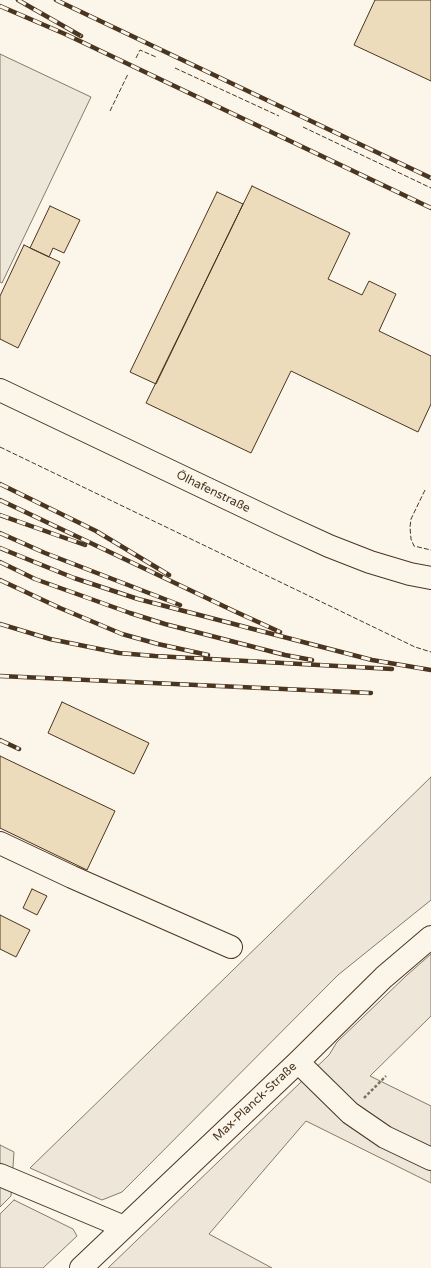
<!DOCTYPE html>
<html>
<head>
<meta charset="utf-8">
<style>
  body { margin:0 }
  canvas { display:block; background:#fbf6e9 }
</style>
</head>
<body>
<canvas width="431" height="1268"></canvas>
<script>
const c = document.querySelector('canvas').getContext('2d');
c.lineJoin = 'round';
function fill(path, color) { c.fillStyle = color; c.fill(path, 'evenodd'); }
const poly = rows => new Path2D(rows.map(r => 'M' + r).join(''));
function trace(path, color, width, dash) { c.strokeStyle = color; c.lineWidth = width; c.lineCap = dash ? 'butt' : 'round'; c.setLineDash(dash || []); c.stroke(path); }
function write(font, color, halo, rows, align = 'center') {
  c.font = font + ' "Varela Round",sans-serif'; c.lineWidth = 3; c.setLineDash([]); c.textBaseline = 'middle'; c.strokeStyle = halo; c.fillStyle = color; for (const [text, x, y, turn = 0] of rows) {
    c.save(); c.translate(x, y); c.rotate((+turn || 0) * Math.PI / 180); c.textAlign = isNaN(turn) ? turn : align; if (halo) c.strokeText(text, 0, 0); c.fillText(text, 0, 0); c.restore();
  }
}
const green = poly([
  [431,777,431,900,338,975,122,1192,102,1200,30,1168,431,777],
  [431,954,431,1016,370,1076,431,1106,431,1183,306,1121,209,1234,272,1268,108,1268,329,1055,337,1042,406,976,431,954],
  [14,1200,73,1229,77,1236,43,1268,0,1268,0,1214,14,1200]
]);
fill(green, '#ede6d9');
trace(green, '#887966', 1);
const parking = poly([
  [0,54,91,97,2,283,0,282,0,54],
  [0,1145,14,1152,11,1196,0,1207,0,1145]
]);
fill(parking, '#ede7d9');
trace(parking, '#887966', 1);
const building = poly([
  [375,0,431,0,431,81,354,45,375,0],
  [252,186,350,233,328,279,362,295,369,281,396,294,379,331,431,356,431,404,418,432,291,371,251,453,146,403,252,186],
  [217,192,243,204,156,384,130,372,217,192],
  [50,206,80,220,64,253,53,248,49,257,30,248,50,206],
  [24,245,60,262,18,348,0,339,0,296,24,245],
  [62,702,149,743,134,774,48,733,62,702],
  [0,756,115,811,87,870,0,828,0,756],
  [32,889,47,896,37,915,23,908,32,889],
  [0,915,30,930,16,957,0,949,0,915]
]);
fill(building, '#ecdcbc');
trace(building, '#4a3520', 1);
const minor = poly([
  [0,390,281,524,329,546,370,562,410,574,431,578],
  [0,843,72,877,231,947],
  [298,1062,350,1113,385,1137,431,1159],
  [0,1175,124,1227],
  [81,1268,298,1062,384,977,431,937]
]);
trace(minor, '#4a3520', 24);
trace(poly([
  [364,1098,386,1076]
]), '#7f6f5c', 2.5, [3, 2]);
trace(minor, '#fbf6e9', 22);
const rail = poly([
  [18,0,81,36],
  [56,0,431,178],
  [0,6,65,34,431,208],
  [0,484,96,531,169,575],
  [0,500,234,611,280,632],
  [0,515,85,545],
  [0,533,45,553,180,605],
  [0,548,74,578,138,599,372,660,431,670],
  [0,562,35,579,130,613,165,624,285,655,312,660],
  [0,580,60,608,122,634,158,644,208,655],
  [0,624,50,639,119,653,155,656,392,669],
  [0,676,371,693],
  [0,740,19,749]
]);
trace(rail, '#4a3520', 4.5);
trace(rail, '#fbf6e9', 3, [9]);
trace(poly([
  [136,58,140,50,156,57],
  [175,68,279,116],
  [110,111,128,74],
  [303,127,431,188],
  [0,447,415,647,431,652],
  [425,490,411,519,410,527,411,539,414,546,431,550]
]), '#4a3520', 1, [5, 2]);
write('12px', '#4a3520', '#fbf6e9', [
  ["Ölhafenstraße",213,492,26],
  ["Max-Planck-Straße",255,1102,-43]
]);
</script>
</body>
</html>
